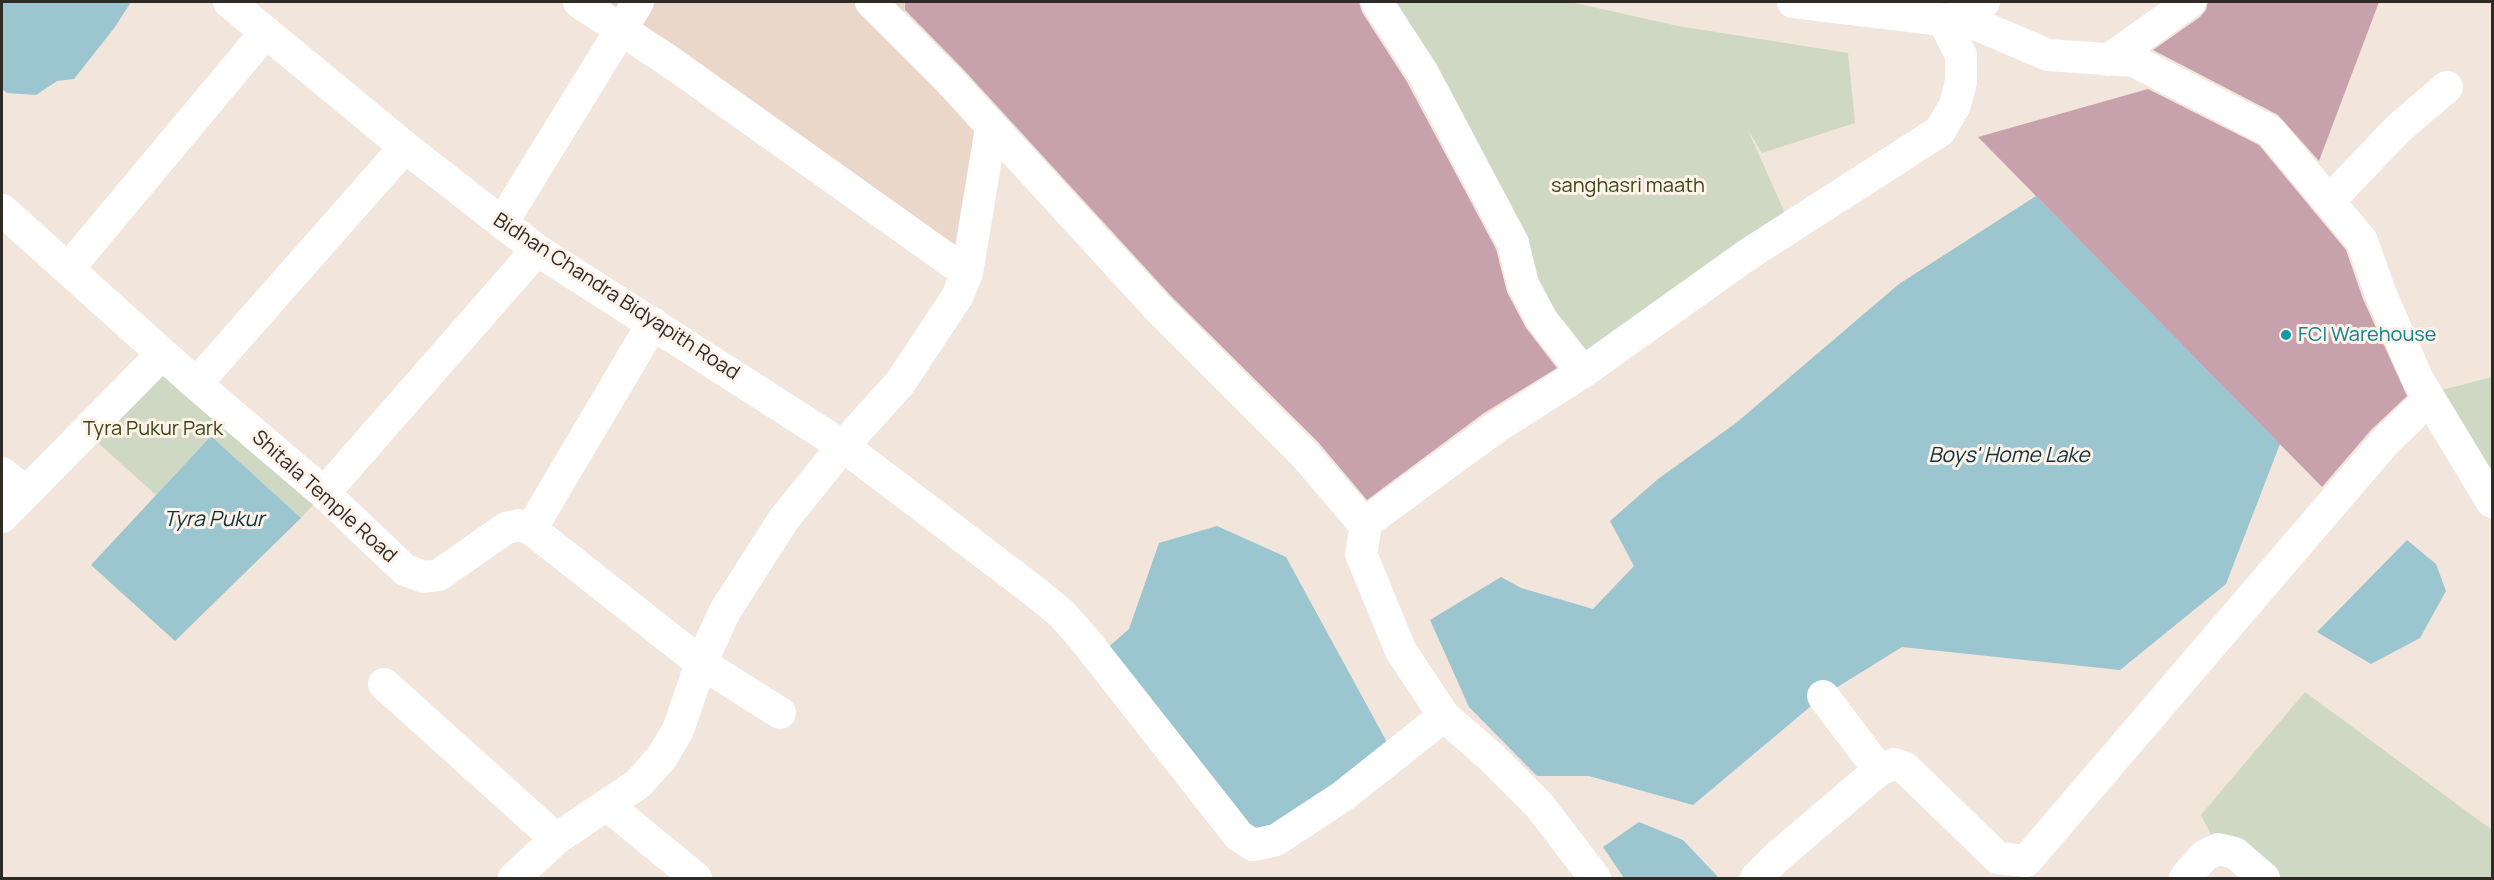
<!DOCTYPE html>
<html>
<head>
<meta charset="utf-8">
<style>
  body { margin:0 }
  #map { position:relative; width:2494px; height:880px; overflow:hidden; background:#f1e5dc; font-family:Manrope,sans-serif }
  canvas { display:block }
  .frame { position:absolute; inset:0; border:3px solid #2e2a26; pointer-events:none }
</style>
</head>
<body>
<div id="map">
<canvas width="2494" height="880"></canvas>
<div class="frame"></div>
</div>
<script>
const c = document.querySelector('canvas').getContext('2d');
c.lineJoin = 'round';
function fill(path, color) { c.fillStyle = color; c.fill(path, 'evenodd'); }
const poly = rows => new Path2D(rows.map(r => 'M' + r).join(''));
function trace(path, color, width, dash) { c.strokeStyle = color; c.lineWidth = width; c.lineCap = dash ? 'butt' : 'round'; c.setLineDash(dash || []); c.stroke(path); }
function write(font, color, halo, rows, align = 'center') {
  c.font = font + ' Manrope,sans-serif'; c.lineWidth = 6; c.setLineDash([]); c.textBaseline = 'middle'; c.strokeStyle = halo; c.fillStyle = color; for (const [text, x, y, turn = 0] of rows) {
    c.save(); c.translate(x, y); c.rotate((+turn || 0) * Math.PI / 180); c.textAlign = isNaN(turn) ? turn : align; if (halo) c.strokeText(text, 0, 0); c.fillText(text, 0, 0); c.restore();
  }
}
fill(poly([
  [579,2,905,2,903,34,991,128,967,273]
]), '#ead7ca');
fill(poly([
  [1389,2,1570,2,1678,26,1848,53,1855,123,1762,153,1748,130,1791,227,1583,372],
  [162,354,324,493,301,518,211,436,156,495,86,432],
  [2492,377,2492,481,2434,392],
  [2305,692,2492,830,2492,878,2264,878,2218,849,2201,815]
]), '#cfd8c2');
fill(poly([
  [2,2,131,2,115,27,74,79,57,81,36,95,7,93,2,89],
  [2036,196,2280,444,2226,584,2120,670,1902,647,1823,696,1693,805,1589,776,1537,776,1469,707,1430,620,1501,577,1521,588,1593,609,1634,566,1610,521,1658,479,1736,423,1899,284],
  [211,436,301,518,175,641,91,565],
  [1217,526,1286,557,1394,755,1253,845,1097,657,1129,629,1159,543],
  [2407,540,2436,564,2446,591,2420,638,2371,664,2317,632],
  [1639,822,1683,840,1719,878,1624,878,1603,847]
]), '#9bc5cf');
fill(poly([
  [905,2,1359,2,1362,12,1407,82,1496,249,1507,292,1526,328,1557,368,1484,413,1367,500,1318,442,1171,296,962,68,905,10],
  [2208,2,2379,2,2319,161,2278,115,2153,50,2200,17,2206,10],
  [2148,89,2259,145,2346,250,2363,299,2407,396,2371,430,2322,487,1978,137]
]), '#c7a2ad');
trace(poly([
  [229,2,405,147,537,250,843,446,1034,591,1062,614,1084,639,1239,836,1253,845,1276,840,1343,796,1444,716],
  [579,2,669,61,967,273],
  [871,2,949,80,1158,308,1305,455,1364,524,1365,531,1361,554,1401,651,1444,716,1490,756,1539,805,1595,878],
  [1793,2,1943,20,1961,18,1984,2],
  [1961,18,2048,55,2134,61,2270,131,2362,241,2380,292,2417,378,2492,502],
  [2108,60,2190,2],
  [2329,201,2399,128,2447,87],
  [2,210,196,384,324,493,405,570,424,577,439,575,506,528,518,525,531,529,701,663,780,713],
  [502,223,638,2],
  [68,269,266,32],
  [1583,372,1747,255,1940,131,1955,105,1961,82,1961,55,1943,20],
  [196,384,405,147],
  [2,473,26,492],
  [324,493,537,250],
  [2,517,162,354],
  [1364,524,1495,428,1583,372,1542,320,1523,284,1513,243,1423,73,1377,2],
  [531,529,653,323],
  [384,684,556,839],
  [1823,696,1879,770],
  [607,805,696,878],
  [514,878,556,839,638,784,662,757,678,730,701,663,725,611,784,519,843,446,900,383,957,297,967,273,991,128],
  [1756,878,1776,858,1879,770,1894,764,1904,767,1998,858,2026,861,2385,442,2429,399],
  [2185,878,2204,856,2218,849,2235,853,2264,878]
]), '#fff', 32);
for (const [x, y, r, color] of [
  [2286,335,6,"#0f9aa8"]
]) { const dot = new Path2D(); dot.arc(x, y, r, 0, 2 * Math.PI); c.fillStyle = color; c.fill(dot); trace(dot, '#fef2e9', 2); }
write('20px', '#374715', '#fef2e9', [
  ["sanghasri maath",1628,186],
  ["Tyra Pukur Park",153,429]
]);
write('20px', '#2e2a26', '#fef2e9', [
  ["Bidhan Chandra Bidyapith Road",616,297,33],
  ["Shitala Temple Road",324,497,42]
]);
write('20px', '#0d838f', '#fef2e9', [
  ["FCI Warehouse",2298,335]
], 'left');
write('italic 21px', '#0a323b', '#fef2e9', [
  ["Boys' Home Lake",2009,456],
  ["Tyra Pukur",214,520]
]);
</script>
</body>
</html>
